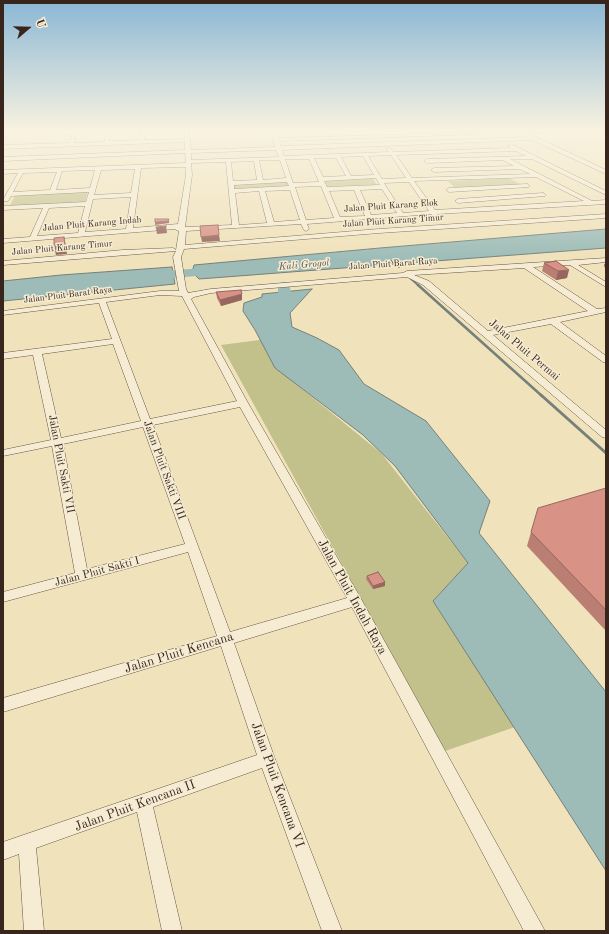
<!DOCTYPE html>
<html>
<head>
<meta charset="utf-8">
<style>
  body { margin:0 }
  #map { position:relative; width:609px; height:934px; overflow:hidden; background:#f0e2bb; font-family:"Old Standard TT",serif }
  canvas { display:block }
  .frame { position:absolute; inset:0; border:4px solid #38261d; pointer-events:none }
  .north { position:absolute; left:8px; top:8px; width:40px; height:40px; -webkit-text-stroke:3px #f5ecd3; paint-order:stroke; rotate:70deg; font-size:11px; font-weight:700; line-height:16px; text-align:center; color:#38261d }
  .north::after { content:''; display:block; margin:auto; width:14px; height:18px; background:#38261d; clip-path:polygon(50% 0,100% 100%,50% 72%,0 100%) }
</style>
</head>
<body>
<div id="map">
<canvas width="609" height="934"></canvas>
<div class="frame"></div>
<div class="north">U</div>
</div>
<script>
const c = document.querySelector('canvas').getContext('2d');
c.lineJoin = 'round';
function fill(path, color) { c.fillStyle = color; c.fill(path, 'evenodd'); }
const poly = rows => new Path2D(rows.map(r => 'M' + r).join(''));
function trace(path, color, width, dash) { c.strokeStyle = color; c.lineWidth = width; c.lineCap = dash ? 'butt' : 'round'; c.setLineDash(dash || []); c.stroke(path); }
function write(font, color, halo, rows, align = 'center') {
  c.font = font + ' "Old Standard TT",serif'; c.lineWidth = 3; c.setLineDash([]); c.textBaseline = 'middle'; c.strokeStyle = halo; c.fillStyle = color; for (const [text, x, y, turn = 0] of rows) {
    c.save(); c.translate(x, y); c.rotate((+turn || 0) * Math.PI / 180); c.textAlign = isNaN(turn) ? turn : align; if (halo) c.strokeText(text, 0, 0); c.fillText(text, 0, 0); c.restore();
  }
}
fill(poly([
  [372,177,377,185,326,187,322,179],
  [509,178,524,186,456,189,448,181],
  [288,181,291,190,235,192,233,183],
  [88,191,84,206,8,209,16,194],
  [267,339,291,380,381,453,468,563,433,601,515,727,445,751,221,345]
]), '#c2c08b');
const water = poly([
  [606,229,606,248,199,279,192,272,194,265,380,248,606,229],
  [172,267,175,284,3,301,3,281,61,275,172,267],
  [312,289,290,313,292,327,317,338,339,350,364,384,426,421,490,501,479,533,606,692,606,871,433,601,468,563,395,466,363,435,275,368,255,330,243,311,244,303,262,297,262,294,312,289]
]);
fill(water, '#9dbcb8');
trace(water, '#75807a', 1);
trace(poly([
  [391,261,399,267],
  [409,277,419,286]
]), '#75807a', 2);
trace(poly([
  [418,285,542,396]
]), '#75807a', 2.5);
trace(poly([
  [541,395,606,453]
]), '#75807a', 3);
fill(poly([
  [217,267,221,268,223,271,221,274,149,280,145,279,143,276,145,273,149,272,217,267],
  [284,282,288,283,290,286,291,295,276,307,274,311,264,311,262,305,278,294,278,286,280,283,284,282]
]), '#9dbcb8');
const minor = poly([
  [10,129,14,129,3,143,3,138,10,129],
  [43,129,67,129,44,131,42,130,43,129],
  [74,129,78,129,74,143,104,142,108,129,112,129,109,141,139,140,141,129,145,129,144,140,185,139,185,129,189,129,191,150,275,147,270,129,274,129,278,138,483,132,485,133,483,134,279,141,281,146,527,137,512,129,518,129,527,133,553,129,606,129,606,130,565,130,530,134,606,170,606,174,532,140,282,150,284,156,389,152,386,149,389,147,394,152,510,148,508,146,511,144,606,191,606,195,532,159,510,159,592,201,606,200,606,204,437,214,439,217,436,219,431,214,307,224,309,229,306,231,304,230,301,224,186,231,185,245,379,229,606,214,606,218,379,233,184,249,181,257,186,289,188,293,211,289,403,273,407,271,606,258,606,262,578,265,606,282,606,287,570,265,533,267,597,309,606,308,606,312,560,322,606,356,606,363,603,362,551,324,493,335,606,430,606,438,602,437,423,285,407,277,211,293,194,297,191,299,248,403,360,597,545,931,524,931,352,607,234,643,275,759,342,931,322,931,262,768,153,807,182,931,162,931,137,812,36,848,44,931,24,931,19,854,3,860,3,842,257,755,221,646,3,712,3,698,217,636,188,552,3,602,3,592,75,573,52,446,3,456,3,450,51,440,33,355,3,359,3,353,112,339,99,303,3,315,3,311,160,291,179,291,173,257,176,251,3,265,3,261,123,250,173,248,176,250,179,231,176,230,175,229,3,243,3,239,30,237,43,208,3,210,3,206,86,202,89,192,11,196,8,201,4,201,3,200,18,173,3,174,3,170,186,163,185,153,3,161,3,157,185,150,185,142,3,149,3,145,69,143,74,129],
  [276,150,279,157,191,160,191,153,276,150],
  [516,151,526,156,427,159,424,161,427,163,503,160,514,166,434,168,431,170,434,172,520,169,530,174,412,178,396,155,516,151],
  [391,155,406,178,382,179,368,156,391,155],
  [363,156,374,175,351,176,341,157,363,156],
  [314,158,336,158,346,176,323,177,314,158],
  [285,159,309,159,319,182,293,183,285,159],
  [259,160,280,160,286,178,263,180,259,160],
  [254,161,257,180,233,181,231,162,254,161],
  [226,162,232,225,185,227,192,175,191,163,226,162],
  [186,167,186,175,178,224,133,228,141,168,186,167],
  [135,169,131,193,94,195,101,170,135,169],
  [95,170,90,188,56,190,62,171,95,170],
  [57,172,50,190,13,192,23,173,57,172],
  [536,177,584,201,435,210,414,181,536,177],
  [376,178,380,185,327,187,324,181,376,178],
  [287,182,289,186,234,189,234,185,287,182],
  [409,182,429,211,403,213,384,183,409,182],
  [321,186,334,218,306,220,295,187,321,186],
  [382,189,397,213,371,215,360,190,382,189],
  [290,190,300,220,274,222,265,191,290,190],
  [354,190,365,216,340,217,329,191,354,190],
  [259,191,267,223,239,225,235,193,259,191],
  [131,197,126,229,85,232,93,199,131,197],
  [85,206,78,233,37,236,49,208,85,206],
  [524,268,588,311,488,331,429,281,414,275,524,268],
  [160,295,182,296,237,401,150,419,106,302,160,295],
  [113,344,141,421,61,438,42,354,113,344],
  [240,407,347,598,230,632,153,425,240,407],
  [143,427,185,544,87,569,63,444,143,427],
  [527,184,529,185,529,187,449,192,446,190,449,188,527,184],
  [543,193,546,195,545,196,458,203,455,201,458,199,543,193]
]);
trace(minor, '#654', 1);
fill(minor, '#f5ecd3');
fill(poly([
  [556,261,567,278,556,280,542,271,544,263],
  [604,264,606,264,606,268,604,267],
  [216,292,242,300,221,306,217,298],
  [606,488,606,631,527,546,531,532],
  [367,576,385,586,373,589,366,579]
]), '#ba7e73');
fill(poly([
  [169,219,169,223,155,225,155,222],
  [166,226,167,233,157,234,156,228],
  [219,235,220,241,202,242,201,237],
  [64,237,66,246,67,254,56,255,54,246],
  [569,270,567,278,556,280,558,271],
  [242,294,242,300,221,306,220,300],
  [385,582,385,586,373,589,373,586]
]), '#97665e');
const building = poly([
  [155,219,169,219,168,221,155,222,155,219],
  [218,225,219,235,201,237,200,226,218,225],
  [166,226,166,227,156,228,156,227,166,226],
  [64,237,65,245,54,246,54,238,64,237],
  [556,261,569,270,558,271,544,263,556,261],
  [241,290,242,294,220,300,216,292,241,290],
  [606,488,606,610,531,532,538,508,606,488],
  [378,572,385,582,373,586,367,576,378,572]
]);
fill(building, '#d89286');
trace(building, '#97665e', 1);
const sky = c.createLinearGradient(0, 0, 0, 260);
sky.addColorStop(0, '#8ab7d5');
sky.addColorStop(0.5, '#f8f2e0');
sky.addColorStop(1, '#f8f2e000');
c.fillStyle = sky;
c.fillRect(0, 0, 609, 260);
write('9px', '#38261d', '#f5ecd3', [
  ["Jalan Pluit Karang Elok",391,206,-4],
  ["Jalan Pluit Karang Timur",393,221,-4],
  ["Jalan Pluit Karang Indah",92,224,-5],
  ["Jalan Pluit Karang Timur",62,248,-5],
  ["Jalan Pluit Barat Raya",393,264,-4],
  ["Jalan Pluit Barat Raya",68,295,-7]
]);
write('italic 10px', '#56534c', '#f5ecd3', [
  ["Kali Grogol",304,265,-5]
]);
write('11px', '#38261d', '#f5ecd3', [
  ["Jalan Pluit Permai",524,350,40],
  ["Jalan Pluit Sakti VII",61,464,79],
  ["Jalan Pluit Sakti VIII",164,470,70],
  ["Jalan Pluit Sakti I",97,572,-15]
]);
write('13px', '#38261d', '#f5ecd3', [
  ["Jalan Pluit Indah Raya",352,597,61],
  ["Jalan Pluit Kencana",179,653,-17],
  ["Jalan Pluit Kencana VI",277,785,70],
  ["Jalan Pluit Kencana II",135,806,-20]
]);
</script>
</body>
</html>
